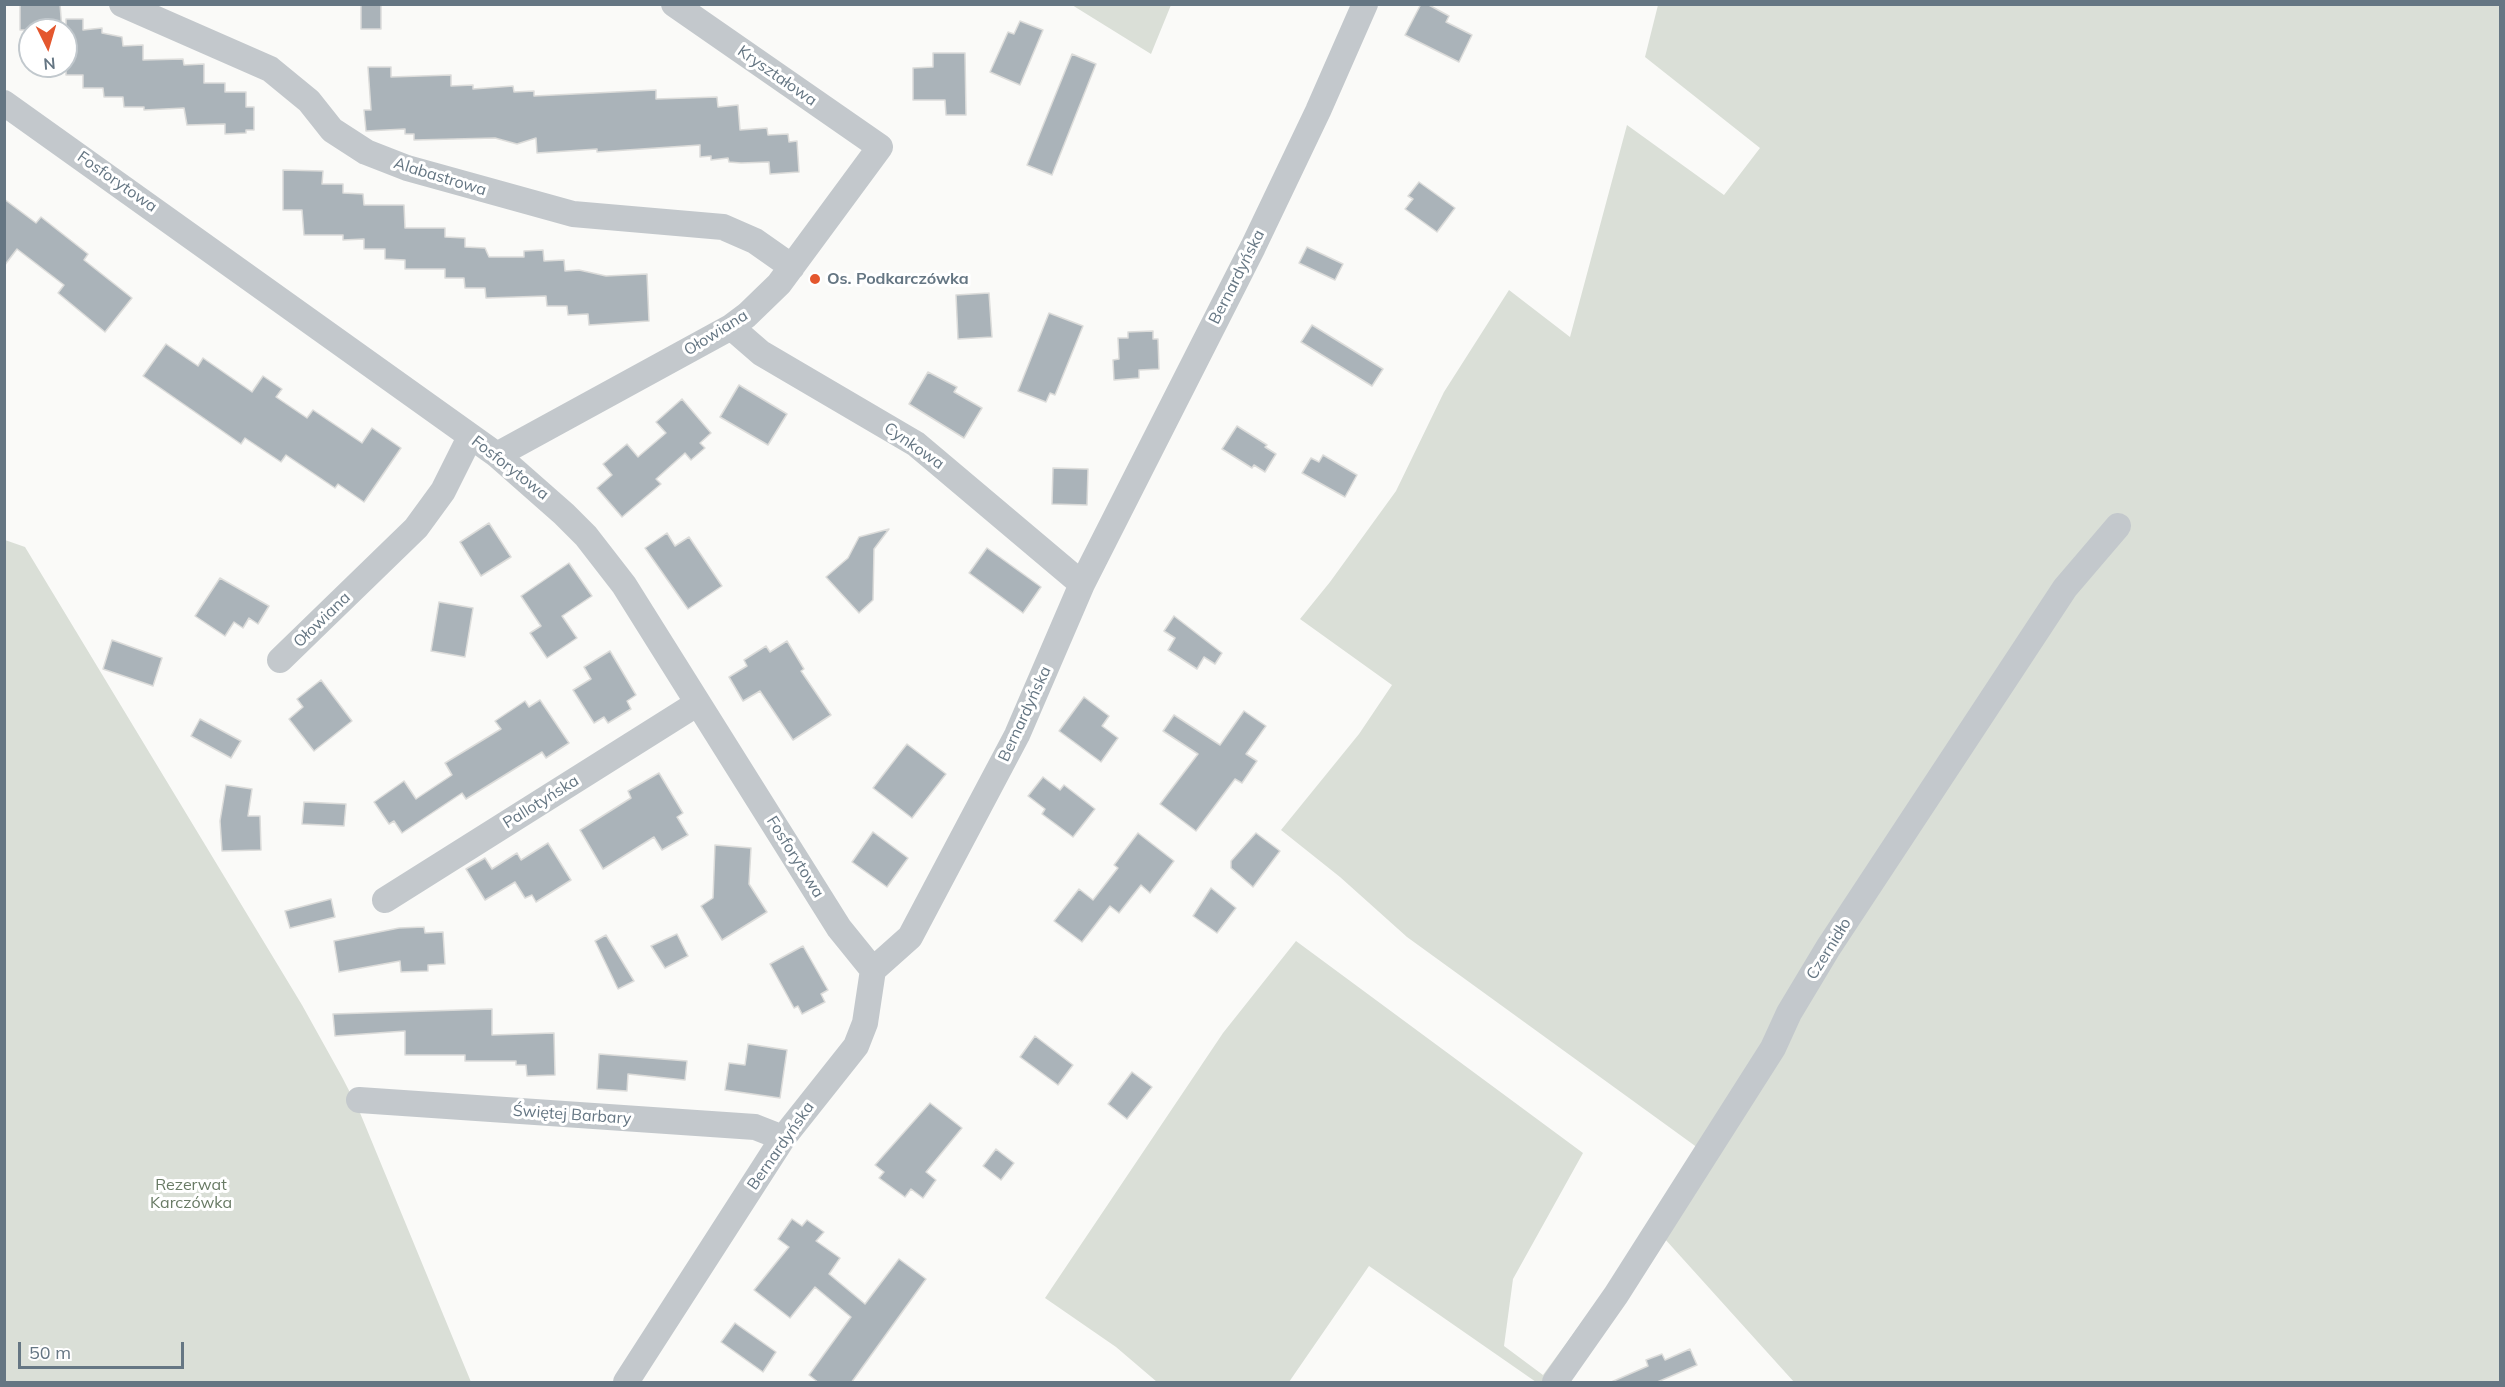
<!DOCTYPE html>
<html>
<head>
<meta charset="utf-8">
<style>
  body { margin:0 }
  #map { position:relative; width:2505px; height:1387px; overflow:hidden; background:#fafaf8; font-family:Mulish,sans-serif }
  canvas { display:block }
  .frame { position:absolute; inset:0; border:6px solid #657683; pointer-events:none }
  .north { position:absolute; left:18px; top:18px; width:60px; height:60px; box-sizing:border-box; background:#fff; border:2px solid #c1c8cd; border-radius:50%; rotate:175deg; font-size:16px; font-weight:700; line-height:24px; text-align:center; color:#657683 }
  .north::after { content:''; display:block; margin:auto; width:21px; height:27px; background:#e4572e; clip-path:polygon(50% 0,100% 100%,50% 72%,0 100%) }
  .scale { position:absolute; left:18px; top:1342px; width:166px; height:27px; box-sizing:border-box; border:3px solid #657683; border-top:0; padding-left:8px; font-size:18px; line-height:21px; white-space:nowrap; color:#657683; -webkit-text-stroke:4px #fff; paint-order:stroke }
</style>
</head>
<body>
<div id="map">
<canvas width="2505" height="1387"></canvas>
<div class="frame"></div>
<div class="north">N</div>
<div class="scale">50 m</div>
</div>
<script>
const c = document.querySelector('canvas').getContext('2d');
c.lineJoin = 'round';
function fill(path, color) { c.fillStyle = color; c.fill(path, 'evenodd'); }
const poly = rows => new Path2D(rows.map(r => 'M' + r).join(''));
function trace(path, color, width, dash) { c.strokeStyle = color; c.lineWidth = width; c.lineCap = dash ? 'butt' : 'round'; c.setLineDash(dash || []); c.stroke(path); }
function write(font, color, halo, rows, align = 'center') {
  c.font = font + ' Mulish,sans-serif'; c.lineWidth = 6; c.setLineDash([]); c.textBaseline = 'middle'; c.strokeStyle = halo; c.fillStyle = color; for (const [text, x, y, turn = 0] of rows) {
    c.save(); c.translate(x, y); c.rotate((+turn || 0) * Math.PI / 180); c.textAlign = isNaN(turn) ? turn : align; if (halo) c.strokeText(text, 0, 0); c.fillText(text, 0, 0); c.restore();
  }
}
fill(poly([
  [1072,5,1171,5,1151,54],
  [1658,5,2500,5,2500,1382,1794,1382,1664,1238,1698,1148,1407,937,1340,877,1281,830,1359,734,1392,685,1300,619,1330,582,1396,491,1444,392,1509,290,1570,337,1627,125,1724,195,1760,148,1645,57],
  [5,540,25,547,302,1005,342,1077,358,1108,471,1382,5,1382],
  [1296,941,1583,1153,1513,1279,1504,1346,1543,1375,1631,1255,1545,1382,1536,1382,1369,1266,1289,1382,1157,1382,1116,1347,1045,1298,1223,1033]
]), '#dadfd7');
const building = poly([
  [20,4,60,4,62,30,20,30,20,4],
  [361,4,381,4,381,29,361,29,361,4],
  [1421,4,1427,4,1449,16,1446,22,1472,35,1459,62,1405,35,1421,4],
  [66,19,83,19,83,30,102,28,102,33,122,37,123,46,143,45,143,60,183,59,184,65,204,64,204,83,225,83,225,92,246,92,246,107,254,107,254,130,246,130,246,133,225,134,225,124,187,125,184,108,144,110,144,107,124,107,123,97,104,97,103,88,83,88,83,75,66,75,66,19],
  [1020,21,1043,30,1020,85,990,72,1008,32,1014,34,1020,21],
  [933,53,965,53,966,115,946,115,945,100,913,100,913,68,933,67,933,53],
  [1072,54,1096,64,1052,175,1027,165,1072,54],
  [368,67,391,67,391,77,451,75,451,86,473,85,473,89,513,86,514,92,534,91,534,96,656,90,656,99,717,97,718,107,738,105,740,130,767,128,768,135,788,134,789,142,797,141,799,172,770,174,769,162,741,163,729,162,728,158,711,160,711,156,700,157,700,145,597,152,597,149,537,153,536,138,517,144,495,138,414,140,414,134,405,134,405,129,366,131,364,110,371,110,368,67],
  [283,170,323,171,322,184,343,184,343,193,363,194,364,205,404,205,405,228,445,228,445,237,465,238,465,247,485,248,489,257,524,257,524,251,543,250,544,261,564,260,565,271,579,270,606,276,647,274,649,321,589,325,588,314,568,315,567,306,547,306,546,296,486,298,485,288,465,288,464,278,445,278,445,269,405,269,405,260,385,259,385,249,364,249,364,239,343,240,343,235,304,235,302,210,283,210,283,170],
  [1419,182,1455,208,1437,232,1405,209,1413,199,1408,196,1419,182],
  [4,199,36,223,41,217,88,254,84,260,132,298,105,332,58,293,64,285,17,249,4,266,4,199],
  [1307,247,1343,264,1335,280,1299,263,1307,247],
  [989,293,992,337,958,339,956,295,989,293],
  [1049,313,1083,326,1055,395,1050,393,1046,402,1018,391,1049,313],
  [1312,325,1383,369,1372,386,1301,342,1312,325],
  [1153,331,1153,339,1158,339,1159,369,1139,370,1139,378,1114,380,1113,360,1119,359,1118,338,1128,338,1128,332,1153,331],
  [166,344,198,366,203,358,252,392,263,376,282,389,276,397,307,418,313,410,362,443,372,428,401,448,364,502,338,484,335,488,286,455,281,462,245,438,241,444,143,376,166,344],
  [928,372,957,387,954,392,982,408,964,438,909,404,928,372],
  [739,385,787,414,768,445,720,417,739,385],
  [682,399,711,433,700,443,705,448,691,460,685,453,656,479,661,484,622,517,597,488,612,475,603,464,627,444,638,457,666,433,656,422,682,399],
  [1237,426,1267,445,1265,447,1276,454,1265,472,1254,465,1252,468,1222,449,1237,426],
  [1323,455,1357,475,1345,497,1302,473,1311,458,1319,462,1323,455],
  [1053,468,1088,469,1087,505,1052,504,1053,468],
  [489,523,511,557,481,576,460,542,489,523],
  [889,529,874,549,873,600,859,613,826,577,848,558,859,537,889,529],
  [667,533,675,546,689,537,722,586,688,609,645,548,667,533],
  [987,548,1041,587,1023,613,969,573,987,548],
  [569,563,592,596,562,616,577,638,547,658,530,633,541,626,521,596,569,563],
  [220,578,269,606,258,624,249,618,243,628,234,622,225,636,195,616,220,578],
  [439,602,473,608,465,657,431,651,439,602],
  [1174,616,1222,653,1215,664,1204,657,1197,669,1168,650,1175,638,1164,631,1174,616],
  [112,640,162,658,153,686,103,669,112,640],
  [787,641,804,669,801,671,831,715,793,740,760,691,743,701,729,677,747,666,744,660,766,646,770,652,787,641],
  [610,651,636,695,627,701,631,709,608,723,604,717,594,723,573,690,591,679,584,667,610,651],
  [321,680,352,721,314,751,289,719,303,707,297,699,321,680],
  [1084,697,1109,716,1102,726,1118,738,1101,762,1059,731,1084,697],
  [540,700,569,743,546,758,542,752,466,799,462,793,402,833,394,821,389,824,374,802,404,781,416,799,452,775,445,763,501,729,495,721,525,701,529,707,540,700],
  [1244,711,1266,726,1246,754,1257,761,1242,783,1235,779,1196,831,1160,804,1198,754,1163,731,1174,715,1220,745,1244,711],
  [200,719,241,741,231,758,191,736,200,719],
  [907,744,946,774,912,818,873,788,907,744],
  [659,773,683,813,677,817,688,835,662,850,654,837,603,869,580,830,631,798,628,791,659,773],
  [1043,777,1060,790,1064,785,1095,809,1073,837,1042,814,1045,809,1028,796,1043,777],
  [226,785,252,789,248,816,260,816,261,850,222,851,220,821,226,785],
  [304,802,346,804,344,826,302,824,304,802],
  [873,832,908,858,887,887,852,862,873,832],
  [1138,833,1174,861,1150,893,1141,885,1119,913,1110,906,1082,942,1054,921,1079,889,1093,900,1118,868,1114,865,1138,833],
  [1256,833,1280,851,1253,887,1231,868,1231,861,1256,833],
  [548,843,571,880,536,902,532,895,525,898,515,882,485,900,466,869,485,858,492,869,517,853,521,860,548,843],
  [715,845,751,848,749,884,767,912,722,940,701,906,713,898,715,845],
  [1211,888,1236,908,1217,933,1193,916,1211,888],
  [331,899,335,917,290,928,285,911,331,899],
  [424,927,425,933,443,932,445,964,428,965,428,971,401,972,400,961,339,972,334,941,399,928,424,927],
  [677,934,688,956,665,968,651,946,677,934],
  [606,935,634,981,618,989,595,941,606,935],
  [803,946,828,990,821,994,825,1002,802,1014,798,1006,794,1008,770,964,803,946],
  [492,1009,492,1035,554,1033,555,1075,527,1076,526,1065,516,1065,516,1061,465,1061,465,1055,405,1055,405,1031,335,1036,333,1014,492,1009],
  [1035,1036,1073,1065,1058,1085,1020,1057,1035,1036],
  [748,1044,787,1050,780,1098,725,1090,729,1063,745,1065,748,1044],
  [599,1054,687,1061,685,1080,628,1074,627,1091,597,1089,599,1054],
  [1132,1072,1152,1087,1127,1119,1108,1104,1132,1072],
  [930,1103,962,1128,926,1172,936,1180,923,1198,911,1189,905,1197,879,1178,884,1172,875,1165,930,1103],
  [996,1149,1014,1163,1001,1180,983,1166,996,1149],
  [792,1219,802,1226,807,1220,824,1232,816,1241,840,1258,829,1274,865,1304,899,1259,926,1279,851,1383,819,1383,809,1375,851,1317,815,1287,790,1318,754,1290,789,1247,778,1239,792,1219],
  [735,1323,776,1352,763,1372,721,1342,735,1323],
  [1690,1349,1697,1365,1655,1383,1609,1383,1648,1366,1646,1360,1662,1354,1665,1360,1690,1349]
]);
fill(building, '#aab3b9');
trace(building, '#dcdcda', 1.5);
trace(poly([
  [122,4,270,69,309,101,332,130,366,152,407,168,573,214,723,227,755,241,792,267],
  [4,103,497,455,564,514,586,536,624,585,839,928,873,970],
  [731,327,761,353,916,444,1082,584],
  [497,455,731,327,747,315,779,284,880,147,674,4],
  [280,660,416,528,443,491,470,437],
  [385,900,698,703],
  [359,1100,755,1127,783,1138],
  [626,1382,783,1138,856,1046,865,1023,873,970,910,937,1017,735,1082,584,1253,247,1318,111,1365,4],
  [1555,1382,1616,1295,1773,1048,1789,1013,1828,948,2065,588,2118,526]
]), '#c3c8cc', 26);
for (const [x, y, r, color] of [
  [815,279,6,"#e4572e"]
]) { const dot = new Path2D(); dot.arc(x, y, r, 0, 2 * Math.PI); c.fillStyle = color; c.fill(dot); trace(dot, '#fff', 2); }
write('16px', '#657683', '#fff', [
  ["Kryształowa",777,76,35],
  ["Alabastrowa",440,177,17],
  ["Fosforytowa",117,182,35],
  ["Bernardyńska",1237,277,-63],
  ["Ołowiana",716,333,-32],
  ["Cynkowa",914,446,35],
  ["Fosforytowa",510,468,38],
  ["Ołowiana",322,620,-44],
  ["Bernardyńska",1025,714,-65],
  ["Pallotyńska",541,802,-32],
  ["Fosforytowa",795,857,58],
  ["Czernidło",1829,949,-58],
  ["Świętej Barbary",572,1115,4],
  ["Bernardyńska",781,1146,-55]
]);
write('bold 16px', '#657683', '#fff', [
  ["Os. Podkarczówka",827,279]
], 'left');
write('16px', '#687a64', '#fff', [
  ["Rezerwat",191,1185],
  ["Karczówka",191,1203]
]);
</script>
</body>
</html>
